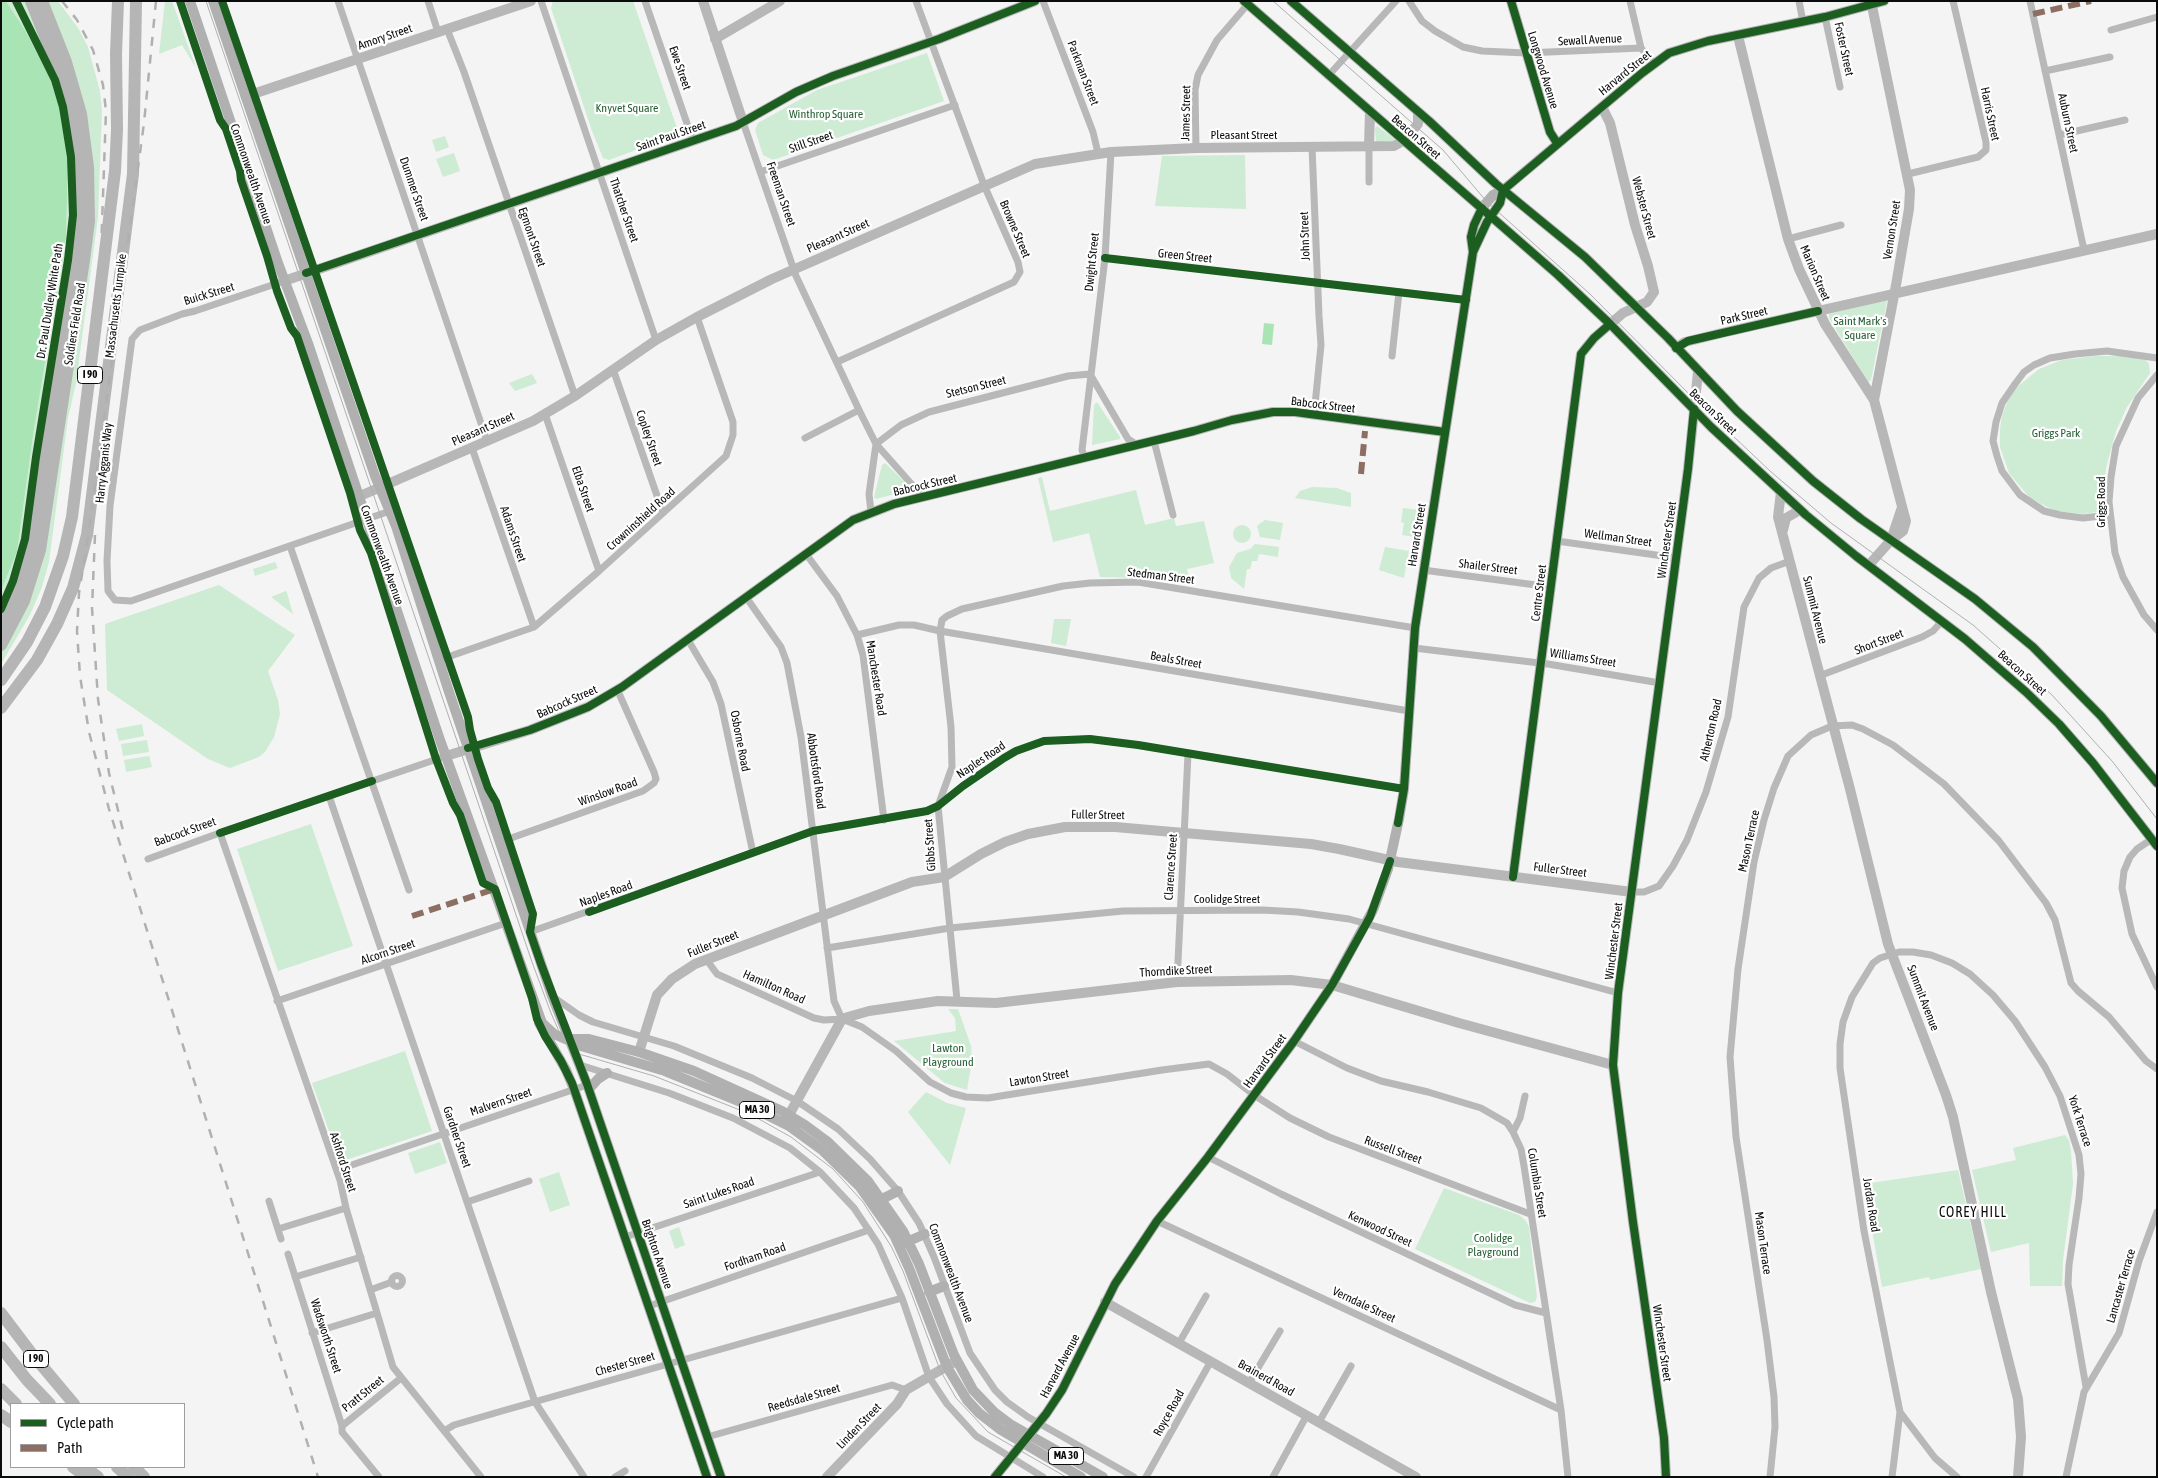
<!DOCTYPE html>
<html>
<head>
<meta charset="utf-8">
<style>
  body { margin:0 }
  #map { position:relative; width:2158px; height:1478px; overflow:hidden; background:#f3f4f3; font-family:"Asap Condensed",sans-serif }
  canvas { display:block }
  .frame { position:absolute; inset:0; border:2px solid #0a0c0b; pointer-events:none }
  .legend { position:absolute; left:10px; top:1403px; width:175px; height:65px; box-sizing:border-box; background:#fff; border:1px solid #9d9e9d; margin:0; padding:6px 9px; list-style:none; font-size:15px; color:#0a0c0b }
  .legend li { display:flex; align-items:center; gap:10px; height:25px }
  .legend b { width:25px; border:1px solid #9d9e9d }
</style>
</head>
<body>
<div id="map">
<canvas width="2158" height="1478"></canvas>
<div class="frame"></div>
<ul class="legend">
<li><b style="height:6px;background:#1b5e20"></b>Cycle path</li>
<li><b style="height:6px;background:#8d6e63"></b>Path</li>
</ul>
</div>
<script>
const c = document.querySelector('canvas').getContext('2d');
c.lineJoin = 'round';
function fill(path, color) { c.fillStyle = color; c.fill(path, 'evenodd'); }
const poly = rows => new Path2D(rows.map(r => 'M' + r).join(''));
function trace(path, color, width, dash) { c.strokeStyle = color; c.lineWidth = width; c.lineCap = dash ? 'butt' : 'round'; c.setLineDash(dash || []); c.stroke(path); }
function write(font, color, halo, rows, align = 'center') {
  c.font = font + ' "Asap Condensed",sans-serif'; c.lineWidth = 4.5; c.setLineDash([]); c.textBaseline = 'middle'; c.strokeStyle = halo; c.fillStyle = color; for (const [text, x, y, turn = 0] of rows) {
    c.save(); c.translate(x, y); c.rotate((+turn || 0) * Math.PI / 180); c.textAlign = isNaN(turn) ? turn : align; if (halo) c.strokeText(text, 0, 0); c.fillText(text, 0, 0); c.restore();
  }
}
fill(poly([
  [6,1,58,1,78,28,88,47,100,91,102,110,98,217,76,383,68,418,49,562,42,587,30,615,1,664,1,591,17,552,34,429,66,238,68,164,60,109,50,78,25,30],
  [165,1,172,1,196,68,182,45,159,54],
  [553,1,633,1,679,134,609,160,603,158,592,131,551,8],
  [927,53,944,101,773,160,763,155,755,130,758,123,817,90],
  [1377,126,1394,139,1394,141,1376,142,1375,128],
  [445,136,449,147,436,152,432,140],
  [454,153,460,171,443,177,436,159],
  [1245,155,1246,209,1155,206,1162,156],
  [1885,300,1887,301,1871,380,1868,382,1829,318,1829,314],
  [2094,356,2127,356,2145,359,2149,364,2150,373,2127,407,2116,431,2106,468,2102,508,2097,512,2083,514,2055,511,2030,498,2009,473,2000,447,2000,429,2002,416,2007,402,2017,387,2039,369,2062,360],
  [532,374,537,383,515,391,509,383],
  [1097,402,1120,437,1120,439,1092,445,1094,405],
  [885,463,910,487,910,490,876,499,874,497,882,465],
  [1042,477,1050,511,1136,490,1145,525,1174,518,1176,526,1204,521,1214,563,1187,569,1191,585,1148,578,1100,577,1089,533,1053,542,1038,478],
  [1312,487,1337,488,1351,493,1351,507,1295,498,1300,491],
  [1403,508,1420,510,1416,537,1402,535,1404,523,1401,522],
  [1265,520,1283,523,1280,540,1260,537,1257,526],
  '1233 534a9 9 0 1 1 18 0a9 9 0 1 1-18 0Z',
  [1255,544,1279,547,1278,557,1259,554,1257,561,1252,561,1250,569,1247,569,1244,589,1231,578,1229,567,1237,553,1250,549],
  [1385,547,1409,551,1404,578,1379,570],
  [275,562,278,568,255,576,253,569],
  [219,585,295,635,268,671,278,700,280,714,274,737,265,752,259,757,230,768,208,759,107,690,105,624],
  [286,591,287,593,293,614,271,597],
  [1054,619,1071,619,1066,646,1051,643],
  [142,724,144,736,119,741,116,729],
  [147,740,149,752,123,756,121,744],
  [149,756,152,767,126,772,124,760],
  [311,824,353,946,278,971,237,849],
  [948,1009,958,1009,971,1046,972,1060,967,1090,945,1083,894,1041,956,1031,955,1018],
  [405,1051,432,1131,340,1162,312,1083],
  [926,1092,947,1103,966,1108,950,1165,908,1112],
  [2065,1135,2069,1140,2071,1151,2073,1184,2063,1260,2062,1286,2030,1286,2029,1243,1991,1252,1972,1170,2016,1160,2013,1148],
  [440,1142,447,1163,415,1174,408,1153],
  [1958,1170,1981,1269,1930,1280,1929,1277,1882,1287,1864,1184],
  [559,1172,570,1205,550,1212,539,1179],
  [1444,1188,1519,1215,1526,1221,1529,1227,1537,1297,1535,1302,1530,1303,1415,1249],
  [679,1227,685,1245,675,1249,669,1231]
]), '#ceebd3');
fill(poly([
  [1,1,6,1,25,30,50,78,60,109,68,164,66,238,34,429,17,552,1,591],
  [1264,323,1274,324,1272,345,1262,344]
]), '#a9e4b5');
trace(poly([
  [338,1,487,441],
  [428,1,438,32],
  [541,1,656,340],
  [645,1,693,141],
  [1043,1,1093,132,1098,153],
  [1409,1,1422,21,1435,31,1463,47,1482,51,1526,53,1641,48],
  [1630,1,1641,48,1654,63],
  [1799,1,1803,22],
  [2030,1,2084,250],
  [1825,17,1840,87],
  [447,29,464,72,575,396],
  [2111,30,2157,17],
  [2045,71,2110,57],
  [1328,76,1396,1],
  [743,122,796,276,860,412,876,444,923,497],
  [2059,135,2125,120],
  [1312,147,1319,316,1321,345,1314,415],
  [1196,148,1195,90,1198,75,1217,40,1248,4],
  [760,172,955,105],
  [1908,174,1978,157,1986,150,1986,142,1953,1],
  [1369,182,1369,146],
  [1788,239,1841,225],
  [1105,258,1466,300],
  [284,281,195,311,182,314,140,330,132,339,110,506,107,561,108,591,115,600,131,601,390,511],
  [1392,356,1399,292],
  [837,362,1014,282,1020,272,1018,262,984,185,916,1],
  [613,369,663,513],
  [1090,374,1128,439,1137,445],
  [2157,375,2138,398,2116,446,2111,477,2109,502,2115,553,2123,577,2144,615,2157,630],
  [545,414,599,571],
  [805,438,859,410],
  [1154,441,1173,515],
  [876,444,901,425,929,412,1068,376,1090,374],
  [472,448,534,627],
  [1085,458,1082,450,1105,258,1111,152],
  [871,512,869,494,876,444],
  [2110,515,2083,518,2060,515,2044,511,2020,495,2002,471,1997,456,1993,441,1996,422,2002,403,2015,384,2024,372,2034,365,2050,358,2075,354,2107,351,2157,358],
  [1557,541,1677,558],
  [290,546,409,890],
  [806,554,837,596,857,635,863,655,884,820],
  [1423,570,1551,587],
  [746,597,781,647,787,663,801,737,834,1001,842,1019],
  [857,635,899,625,914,625,940,631,1409,711],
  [688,640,713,682,721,704,753,853],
  [1414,648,1548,664,1660,683],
  [439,660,534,627,599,571,726,456,733,435,733,422,697,317],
  [1819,676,1922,637,1933,631,1942,621],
  [329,796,535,1402,584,1477],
  [220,833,340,1180,346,1208,393,1367,481,1477],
  [2152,839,2137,849,2130,857,2124,871,2122,888,2132,934,2157,987],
  [500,842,643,791,654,783,656,779,654,772,617,689],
  [148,859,214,835,446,756],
  [1632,892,1644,892,1659,886,1673,866,1687,840,1706,792,1728,717,1744,607,1759,578,1771,568,1790,561],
  [530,932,813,831,927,811,938,806,963,786,1004,758,1016,751,1044,741,1090,739,1138,745,1404,789],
  [827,948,950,928,1123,911,1263,910,1298,912,1349,919,1618,993],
  [706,959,717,974,814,1018,824,1020,842,1019,862,1027,896,1051,930,1082,951,1093,966,1097,988,1098,1162,1070,1209,1064,1227,1074,1254,1095,1290,1118,1329,1137,1530,1214],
  [1177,982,1188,754],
  [552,996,579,1015,593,1022,674,1046,752,1078,797,1101,838,1129,870,1159,898,1191,919,1223,934,1257,970,1353,995,1390,1007,1402,1028,1417,1134,1477],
  [957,1000,938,806,952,767,951,727,940,631,942,620,947,616,962,609,1063,586,1090,583,1138,582,1415,628],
  [277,1001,506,923],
  [1294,1041,1347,1068,1381,1081,1428,1092,1481,1108,1507,1123,1513,1132,1521,1149,1524,1166,1561,1410,1568,1477],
  [580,1065,669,1093,733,1118,790,1148,820,1172,854,1208,878,1244,902,1298,929,1377,947,1404,976,1436,1043,1477],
  [1513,1132,1520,1118,1525,1096],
  [1208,1157,1281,1194,1515,1305,1546,1313],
  [337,1170,587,1085],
  [269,1201,281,1239],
  [467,1202,529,1181],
  [1157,1221,1561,1410],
  [278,1229,346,1208],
  [625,1237,820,1172],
  [288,1254,342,1426],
  '391.5 1281a5.5 5.5 0 1 1 11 0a5.5 5.5 0 1 1-11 0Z',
  [295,1277,361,1257],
  [370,1290,392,1282],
  [649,1306,869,1230],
  [312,1333,377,1313],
  [1179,1343,1206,1296],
  [1249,1383,1280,1331],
  [1900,1412,1935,1458,1957,1477],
  [1319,1422,1351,1366],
  [444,1431,454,1425,502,1411,902,1298],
  [707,1437,885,1387,892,1385,906,1390],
  [379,1477,342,1432,342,1426,401,1378],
  [615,1477,625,1471],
  [1146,1477,1211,1361],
  [1273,1477,1307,1415],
  [1770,1477,1775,1427,1774,1397,1767,1340,1736,1137,1730,1057,1738,969,1754,862,1764,820,1774,788,1788,756,1811,735,1832,726,1852,725,1863,729,1893,745,1944,784,1999,841,2046,903,2055,920,2071,983,2078,991,2109,1017,2146,1061,2157,1069],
  [1892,1477,1900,1412,1864,1231,1840,1068,1840,1044,1843,1022,1852,997,1873,963,1880,958,1899,952,1913,952,1931,955,1952,963,1970,974,1993,995,2015,1021,2045,1067,2060,1096,2079,1155,2081,1174,2079,1198,2069,1265,2068,1284,2086,1387],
  [2066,1477,2084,1392,2119,1333,2139,1261,2157,1212]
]), '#b7b8b7', 7);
trace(poly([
  [703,1,743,122],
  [1511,1,1550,132,1557,143],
  [1872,6,1910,190,1909,209,1896,285,1874,400],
  [1738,36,1788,239,1799,269,1825,324,1874,400,1904,514,1906,521,1903,531,1891,540,1869,565],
  [715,39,780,1],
  [247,96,531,1],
  [1369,146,1370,112],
  [284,281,736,126,796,92,833,76,939,39,1035,1],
  [1676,348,1685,342,1726,332,2157,234],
  [1781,492,1778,517,1850,789,1888,944,1946,1095,1953,1117,1991,1292,2018,1399,2021,1437,2018,1477],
  [360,496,533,421,575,396,656,340,697,317,772,279,1035,164,1111,152,1196,148,1394,146,1403,141,1418,124,1418,112],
  [1783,530,1786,518,1800,510],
  [1891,540,1901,510],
  [446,756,530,730,588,707,622,687,853,520,894,504,1194,431,1232,420,1273,412,1295,412,1445,432],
  [1513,877,1581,354,1594,338,1623,313,1647,302,1654,292,1648,266,1635,225,1610,123,1602,107],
  [639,1052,657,995,672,979,695,964,912,882,944,877,981,854,1005,842,1028,834,1065,827,1115,827,1311,844,1339,849,1398,862,1632,892],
  [789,1115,842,1019,848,1017,869,1011,938,1001,996,1003,1177,982,1291,980,1332,985,1459,1023,1613,1065],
  [1105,1302,1416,1477],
  [827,1477,897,1404,906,1390,956,1361],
  [1666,1477,1664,1438,1633,1222,1613,1065,1618,993,1688,469,1698,372]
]), '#b7b7b7', 10);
trace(poly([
  [190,1,278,263,309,346,440,740,542,1023,554,1034,581,1046,665,1071,741,1102,789,1126,822,1150,860,1187,894,1235,909,1268,947,1367,967,1400,979,1413,1001,1430,1081,1477],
  [213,1,375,476,396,526,448,689,552,996,587,1084,721,1477],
  [1244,1,1558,275,1610,324,1711,427,1806,515,1856,556,1965,639,2026,692,2059,724,2093,763,2157,846],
  [1291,1,1429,121,1496,184,1585,257,1668,338,1737,411,1813,481,1861,519,1975,599,2033,647,2101,716,2157,783],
  [1473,252,1487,222,1500,203,1503,190],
  [539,1023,566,1070,574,1089,707,1477],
  [569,1039,589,1039,639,1052,694,1071,782,1111,805,1125,828,1142,868,1181,903,1231,919,1264,954,1355,973,1390,994,1412,1010,1424,1103,1477],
  [589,1089,598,1079,607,1073],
  [882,1199,898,1191],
  [902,1244,925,1234],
  [929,1292,944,1286],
  [995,1477,1046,1414,1062,1390,1115,1284,1157,1221,1208,1157,1294,1041,1332,985,1373,910,1388,869,1399,819,1404,789,1415,628,1473,252,1471,237,1474,225,1482,208,1493,195,1503,190,1642,73,1669,53,1708,41,1825,17,1884,1]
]), '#b0b0b0', 10);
trace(poly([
  [116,54,118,1],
  [1,626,20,584,31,545,79,220,79,167,69,103,61,77,31,1],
  [1,645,24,601,40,550,84,260,89,221,88,167,81,114,66,62,42,1],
  [1,708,37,660,57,624,73,588,87,535,133,174,136,1],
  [1,1313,32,1354,74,1404],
  [1,1347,27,1380,50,1404],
  [1,1389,16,1404],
  [1,1415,11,1422],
  [73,1467,86,1477],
  [85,1467,98,1477],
  [117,1467,128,1477],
  [134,1467,144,1477]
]), '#b4b5b4', 12);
trace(poly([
  [206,1,532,962,551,1013,562,1038,569,1047,579,1054,654,1076,750,1114,791,1137,833,1169,863,1202,891,1246,903,1271,940,1370,956,1398,988,1432,1066,1477],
  [1273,1,1443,150,1487,202,1590,294,1694,399,1770,471,1831,523,1973,625,2052,695,2112,761,2157,819]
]), '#afb0af', 1);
trace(poly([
  [62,1,77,20,93,50,103,85,106,111,98,338,76,506],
  [156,1,144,123,88,537,79,593,77,631,80,676,89,732,109,809,318,1477],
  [95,535,92,608,98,699,109,773,124,835]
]), '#afb0af', 2.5, [9, 9]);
trace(poly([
  [1,680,27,642,45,607,63,556,72,517,115,171,117,130,116,54]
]), '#b4b5b4', 12);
trace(poly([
  [2033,14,2091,1],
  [1361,474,1365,431],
  [412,916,495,889]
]), '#8d6e63', 6, [12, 6]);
trace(poly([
  [180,1,220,120,226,129,240,171,241,180,267,256,277,291,291,328,297,336,350,493,360,530,371,553,436,759,453,803,460,815,483,883,495,889,532,998,537,1019,545,1036,561,1061,572,1083,707,1477],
  [222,1,468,717,470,730,478,759,488,788,496,802,533,914,530,932,541,964,587,1084,721,1477],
  [1244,1,1558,275,1610,324,1711,427,1806,515,1856,556,1965,639,2026,692,2059,724,2093,763,2157,846],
  [1291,1,1429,121,1496,184,1585,257,1668,338,1737,411,1813,481,1861,519,1975,599,2033,647,2101,716,2157,783],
  [1511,1,1550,132,1557,143],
  [1473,252,1487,222,1500,203,1503,190,1508,186,1642,73,1669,53,1708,41,1825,17,1884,1],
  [1105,258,1466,300],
  [306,273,736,126,796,92,833,76,939,39,1035,1],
  [1676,348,1688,341,1818,311],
  [1,609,13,581,25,539,36,457,68,260,73,215,71,157,63,107,55,80,16,1],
  [468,748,530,730,588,707,622,687,853,520,894,504,1194,431,1232,420,1273,412,1295,412,1445,432],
  [1398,823,1404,789,1415,628,1473,252,1471,237,1474,225,1482,208],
  [220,833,372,781],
  [1513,877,1581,354,1594,338,1610,324],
  [589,912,813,831,927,811,938,806,963,786,1004,758,1016,751,1044,741,1090,739,1138,745,1404,789],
  [995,1477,1046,1414,1062,1390,1115,1284,1157,1221,1208,1157,1294,1041,1332,985,1370,917,1390,861],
  [1666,1477,1664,1438,1633,1222,1613,1065,1618,993,1688,469,1694,409]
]), '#1b5e20', 8);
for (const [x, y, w] of [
  [90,375,25],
  [757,1110,35],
  [36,1359,25],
  [1066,1456,35]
]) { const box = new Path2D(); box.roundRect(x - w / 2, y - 8.5, w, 17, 4); c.fillStyle = '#fff'; c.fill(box); trace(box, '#0a0c0b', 1); }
write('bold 11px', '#0a0c0b', null, [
  ["I 90",90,375],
  ["MA 30",757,1110],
  ["I 90",36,1359],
  ["MA 30",1066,1456]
]);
write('12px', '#0a0c0b', '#fff', [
  ["Amory Street",385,37,-19],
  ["Sewall Avenue",1590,40,-3],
  ["Foster Street",1844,49,78],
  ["Ewe Street",680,68,71],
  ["Longwood Avenue",1543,70,73],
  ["Parkman Street",1083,73,69],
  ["Harvard Street",1625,73,-39],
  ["James Street",1186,113,-89],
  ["Harris Street",1990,114,78],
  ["Auburn Street",2068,123,78],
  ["Pleasant Street",1244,135],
  ["Saint Paul Street",671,136,-19],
  ["Beacon Street",1416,137,41],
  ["Still Street",811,142,-19],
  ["Commonwealth Avenue",251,174,71],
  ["Dummer Street",414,189,71],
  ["Freeman Street",781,194,71],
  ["Webster Street",1644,208,75],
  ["Thatcher Street",624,210,71],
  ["Browne Street",1015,229,67],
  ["Vernon Street",1892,230,-81],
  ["Pleasant Street",838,236,-24],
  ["John Street",1305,236,-92],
  ["Egmont Street",532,237,71],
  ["Green Street",1185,256,6],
  ["Dwight Street",1092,262,-84],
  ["Marion Street",1815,273,67],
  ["Buick Street",209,294,-17],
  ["Dr. Paul Dudley White Path",50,301,-81],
  ["Massachusetts Turnpike",116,306,-83],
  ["Park Street",1744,316,-13],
  ["Soldiers Field Road",75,324,-81],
  ["Stetson Street",976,387,-14],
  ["Babcock Street",1323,405,7],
  ["Beacon Street",1713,412,44],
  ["Pleasant Street",483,429,-24],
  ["Copley Street",649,438,71],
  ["Harry Agganis Way",104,463,-84],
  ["Babcock Street",925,485,-13],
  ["Elba Street",583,489,71],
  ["Griggs Road",2101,502,-90],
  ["Crowninshield Road",641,519,-42],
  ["Adams Street",513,534,71],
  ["Harvard Street",1417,535,-81],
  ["Wellman Street",1618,538,8],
  ["Winchester Street",1667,540,-82],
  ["Commonwealth Avenue",382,555,70],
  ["Shailer Street",1488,567,7],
  ["Stedman Street",1161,576,7],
  ["Centre Street",1539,593,-83],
  ["Summit Avenue",1815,610,76],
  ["Short Street",1879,642,-21],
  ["Williams Street",1583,658,9],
  ["Beals Street",1176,660,10],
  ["Beacon Street",2022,673,42],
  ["Manchester Road",876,678,81],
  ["Babcock Street",567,702,-24],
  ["Atherton Road",1711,730,-77],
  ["Osborne Road",740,741,79],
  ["Naples Road",981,760,-34],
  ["Abbottsford Road",816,771,82],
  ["Winslow Road",608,792,-20],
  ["Fuller Street",1098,815,1],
  ["Babcock Street",185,832,-20],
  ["Mason Terrace",1749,841,-78],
  ["Gibbs Street",930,845,-94],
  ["Clarence Street",1171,867,-86],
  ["Fuller Street",1560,870,7],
  ["Naples Road",606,894,-20],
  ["Coolidge Street",1227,899],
  ["Winchester Street",1614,941,-83],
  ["Fuller Street",713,944,-22],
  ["Alcorn Street",388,952,-19],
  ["Thorndike Street",1176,971,-3],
  ["Hamilton Road",774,987,24],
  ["Summit Avenue",1923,998,69],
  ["Harvard Street",1265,1061,-54],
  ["Lawton Street",1039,1078,-9],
  ["Malvern Street",501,1102,-19],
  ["York Terrace",2080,1121,72],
  ["Gardner Street",457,1137,71],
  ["Russell Street",1393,1150,20],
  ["Ashford Street",343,1162,72],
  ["Columbia Street",1537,1183,81],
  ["Saint Lukes Road",719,1193,-19],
  ["Jordan Road",1871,1205,81],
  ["Kenwood Street",1380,1229,25],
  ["Mason Terrace",1763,1243,82],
  ["Brighton Avenue",657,1254,71],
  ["Fordham Road",755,1257,-19],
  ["Commonwealth Avenue",951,1273,69],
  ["Lancaster Terrace",2121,1286,-74],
  ["Verndale Street",1364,1305,25],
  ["Wadsworth Street",326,1336,72],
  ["Winchester Street",1662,1343,82],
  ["Chester Street",625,1364,-16],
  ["Harvard Avenue",1060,1366,-62],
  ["Brainerd Road",1266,1378,29],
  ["Pratt Street",363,1394,-39],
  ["Reedsdale Street",804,1398,-16],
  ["Royce Road",1169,1413,-61],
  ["Linden Street",859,1426,-46]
]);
write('12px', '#255f34', '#fff', [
  ["Knyvet Square",627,108],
  ["Winthrop Square",826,114],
  ["Saint Mark's",1860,321],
  ["Square",1860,335],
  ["Griggs Park",2056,433],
  ["Lawton",948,1048],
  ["Playground",948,1062],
  ["Coolidge",1493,1238],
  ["Playground",1493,1252]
]);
c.letterSpacing = '1px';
write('14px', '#0a0c0b', '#fff', [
  ["COREY HILL",1973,1213]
]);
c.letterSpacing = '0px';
</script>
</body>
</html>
